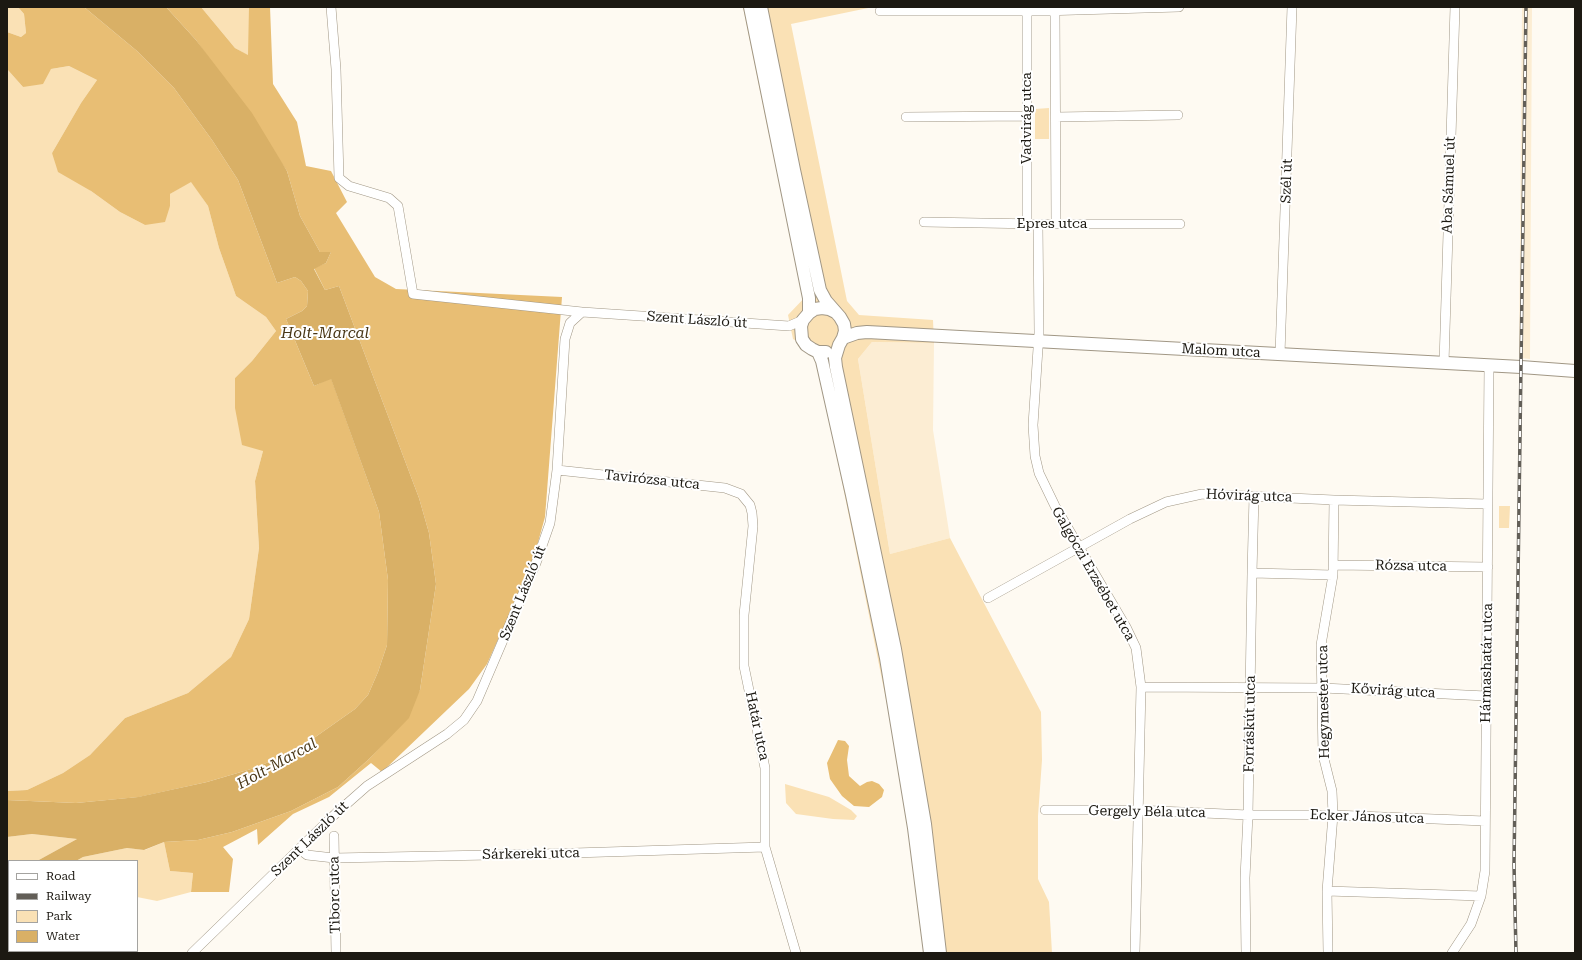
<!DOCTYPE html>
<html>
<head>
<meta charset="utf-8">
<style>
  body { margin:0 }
  #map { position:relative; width:1582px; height:960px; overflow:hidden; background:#fefaf2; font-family:"Roboto Serif",serif }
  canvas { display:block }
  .frame { position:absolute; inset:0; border:8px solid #1c1912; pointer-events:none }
  .legend { position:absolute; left:8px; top:860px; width:130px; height:92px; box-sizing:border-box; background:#fff; border:1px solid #a4a3a0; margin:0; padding:5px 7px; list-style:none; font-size:12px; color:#1c1912 }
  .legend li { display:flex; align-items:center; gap:8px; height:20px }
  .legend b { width:20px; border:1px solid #a4a3a0 }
</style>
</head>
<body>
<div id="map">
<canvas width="1582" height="960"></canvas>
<div class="frame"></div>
<ul class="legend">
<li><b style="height:5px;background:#fff"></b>Road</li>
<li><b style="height:5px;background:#625e57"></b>Railway</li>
<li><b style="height:11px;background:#fae1b5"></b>Park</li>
<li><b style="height:11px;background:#d9b066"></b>Water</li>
</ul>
</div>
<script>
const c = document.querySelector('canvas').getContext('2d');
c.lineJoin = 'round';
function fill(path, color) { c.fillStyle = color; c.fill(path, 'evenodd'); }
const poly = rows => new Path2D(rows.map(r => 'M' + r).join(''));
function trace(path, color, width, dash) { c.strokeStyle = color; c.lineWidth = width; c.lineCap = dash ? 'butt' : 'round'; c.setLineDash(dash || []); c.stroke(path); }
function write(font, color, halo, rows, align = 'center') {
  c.font = font + ' "Roboto Serif",serif'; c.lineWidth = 4; c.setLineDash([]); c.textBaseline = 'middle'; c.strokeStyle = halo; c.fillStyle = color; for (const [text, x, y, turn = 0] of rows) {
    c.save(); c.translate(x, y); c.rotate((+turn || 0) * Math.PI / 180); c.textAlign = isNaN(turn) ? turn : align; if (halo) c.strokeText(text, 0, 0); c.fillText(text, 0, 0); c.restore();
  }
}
fill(poly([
  [1522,7,1532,7,1530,359,1519,358],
  [872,342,934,343,933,430,950,538,890,554,858,359]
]), '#fcedd3');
fill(poly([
  [7,7,18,7,24,14,26,33,21,37,7,32],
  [201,7,249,7,249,56,235,48],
  [743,7,873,7,791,24,847,301,859,315,933,320,934,343,872,342,858,359,890,554,950,538,1041,712,1042,760,1038,816,1038,879,1049,902,1052,953,924,953,912,828,816,353,793,339,788,315,808,294,768,130],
  [69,66,97,80,81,103,52,153,91,191,120,212,145,225,170,206,170,194,191,181,208,206,219,248,236,296,266,317,276,331,252,361,235,378,263,451,255,481,259,548,249,619,231,657,188,693,125,718,90,755,63,773,27,790,7,791,7,69,23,87,51,69],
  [1049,108,1049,139,1035,139,1035,109],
  [1499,506,1510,506,1509,528,1499,528],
  [785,784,829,797,851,810,857,816,854,820,833,819,796,814,786,803],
  [32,834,77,839,37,861,9,861,9,877,7,878,7,837],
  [164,842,170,871,193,873,191,892,157,901,137,897,137,861,76,861,83,857,127,848,145,850],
  [9,895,9,951,12,951,7,953,7,896]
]), '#fae1b5');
fill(poly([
  [18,7,84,7,137,51,174,88,212,140,238,180,277,283,295,277,301,281,308,291,307,306,302,311,286,319,314,386,331,378,379,512,388,580,387,645,378,672,368,695,355,709,304,745,258,767,207,782,139,797,76,803,7,800,7,791,27,790,63,773,90,755,125,718,188,693,231,657,249,619,259,548,255,481,263,451,242,445,235,408,235,378,252,361,276,331,266,317,236,296,219,248,208,206,191,182,170,194,170,206,165,222,145,225,120,212,91,191,58,172,52,153,81,103,97,80,69,66,51,69,43,84,23,87,7,69,7,32,21,37,26,33,24,14],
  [166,7,201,7,235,48,248,55,249,7,270,7,273,84,297,122,306,166,331,171,347,202,336,213,375,277,396,289,562,297,545,517,532,564,487,664,469,689,382,772,371,763,329,797,293,814,258,845,257,829,223,847,233,859,229,892,191,892,193,873,170,871,164,842,198,840,232,832,291,811,338,787,369,759,383,744,420,690,436,584,429,533,419,498,339,286,325,290,314,268,326,263,331,252,320,252,300,216,287,171,196,40],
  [838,740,845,741,849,746,847,760,849,776,860,786,867,782,872,781,879,784,884,790,882,797,869,807,854,806,842,796,830,779,827,763]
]), '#e8be74');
fill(poly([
  [84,7,166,7,196,40,252,113,287,171,300,216,320,252,331,252,326,263,314,269,325,290,339,286,419,498,429,533,436,584,420,690,409,718,369,759,338,787,291,811,232,832,198,840,164,842,144,850,127,848,83,857,76,861,37,861,77,839,32,834,7,837,7,800,76,803,138,797,207,782,258,767,304,745,355,709,368,695,378,672,387,645,388,580,379,512,331,379,314,386,286,319,302,311,307,306,308,291,301,281,295,277,277,283,238,180,212,140,174,88,137,51]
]), '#d9b066');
const minor = poly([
  [331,7,336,69,339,178,349,186,389,198,398,206,413,294,582,312,789,326,803,320],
  [880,11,1042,11,1179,7],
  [1027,11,1027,224],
  [1055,11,1056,224],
  [906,117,1027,116],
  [1056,117,1178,115],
  [924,222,1038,224,1180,224],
  [1038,224,1039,333,1033,425,1035,456,1039,473,1055,506,1126,627,1136,648,1141,687,1135,953],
  [1280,354,1292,7],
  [1444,363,1455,7],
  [557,470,725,488,741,494,750,505,752,513,753,526,744,615,744,666,765,768,765,847,796,953],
  [1334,565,1488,567],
  [1252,573,1333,575],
  [988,598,1130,519,1166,502,1202,494,1334,500,1487,504],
  [1141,687,1323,688,1486,696],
  [1045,810,1137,810,1248,815,1333,815,1485,821],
  [334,836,336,953],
  [299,849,307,855,334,858,542,854,765,847],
  [1327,891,1481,896],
  [192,953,333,816,367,786,447,734,464,720,477,701,536,563,550,523,557,470,565,339,570,323,582,312],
  [1246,953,1245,878,1248,815,1252,573,1254,496],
  [1328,953,1327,891,1333,815,1332,791,1323,755,1321,645,1333,575,1334,500],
  [1452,953,1471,924,1481,896,1485,871,1489,365]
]);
const major = poly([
  [750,7,809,298,809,313],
  [761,7,794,170,820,290,826,301,840,317,844,324,845,331,843,338,839,345,835,358,836,367,895,649,925,824,940,953],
  [843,338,857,333,867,332,1521,367,1575,371],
  [818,352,822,361,852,495,886,658,914,828,930,953],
  [826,352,818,352,812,349,806,345,802,339,801,326,803,320,809,313,815,309,822,308,829,309,835,312]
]);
trace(minor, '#a19785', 10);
trace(major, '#a19785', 14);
trace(minor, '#fff', 9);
trace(major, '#fff', 12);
const rail = poly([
  [1516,953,1514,864,1526,7]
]);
trace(rail, '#625e57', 3.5);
trace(rail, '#fff', 2, [6]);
write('14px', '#1c1912', '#fff', [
  ["Vadvirág utca",1027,118,-90],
  ["Szél út",1287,181,-88],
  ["Aba Sámuel út",1449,185,-88],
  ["Epres utca",1052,224],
  ["Szent László út",697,320,4],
  ["Malom utca",1221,351,3],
  ["Tavirózsa utca",652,480,6],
  ["Hóvirág utca",1249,496,2],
  ["Rózsa utca",1411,566,1],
  ["Galgóczi Erzsébet utca",1093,574,60],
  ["Szent László út",523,593,-68],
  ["Hármashatár utca",1487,663,-89],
  ["Kővirág utca",1393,691,3],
  ["Hegymester utca",1324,702,-91],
  ["Forráskút utca",1250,724,-89],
  ["Határ utca",757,726,78],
  ["Gergely Béla utca",1147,812,1],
  ["Ecker János utca",1367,817,2],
  ["Szent László út",310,839,-44],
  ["Sárkereki utca",531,854,-1],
  ["Tiborc utca",335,895,-91]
]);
write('italic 15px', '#493717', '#fff', [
  ["Holt-Marcal",325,334],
  ["Holt-Marcal",277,764,-29]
]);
</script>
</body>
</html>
